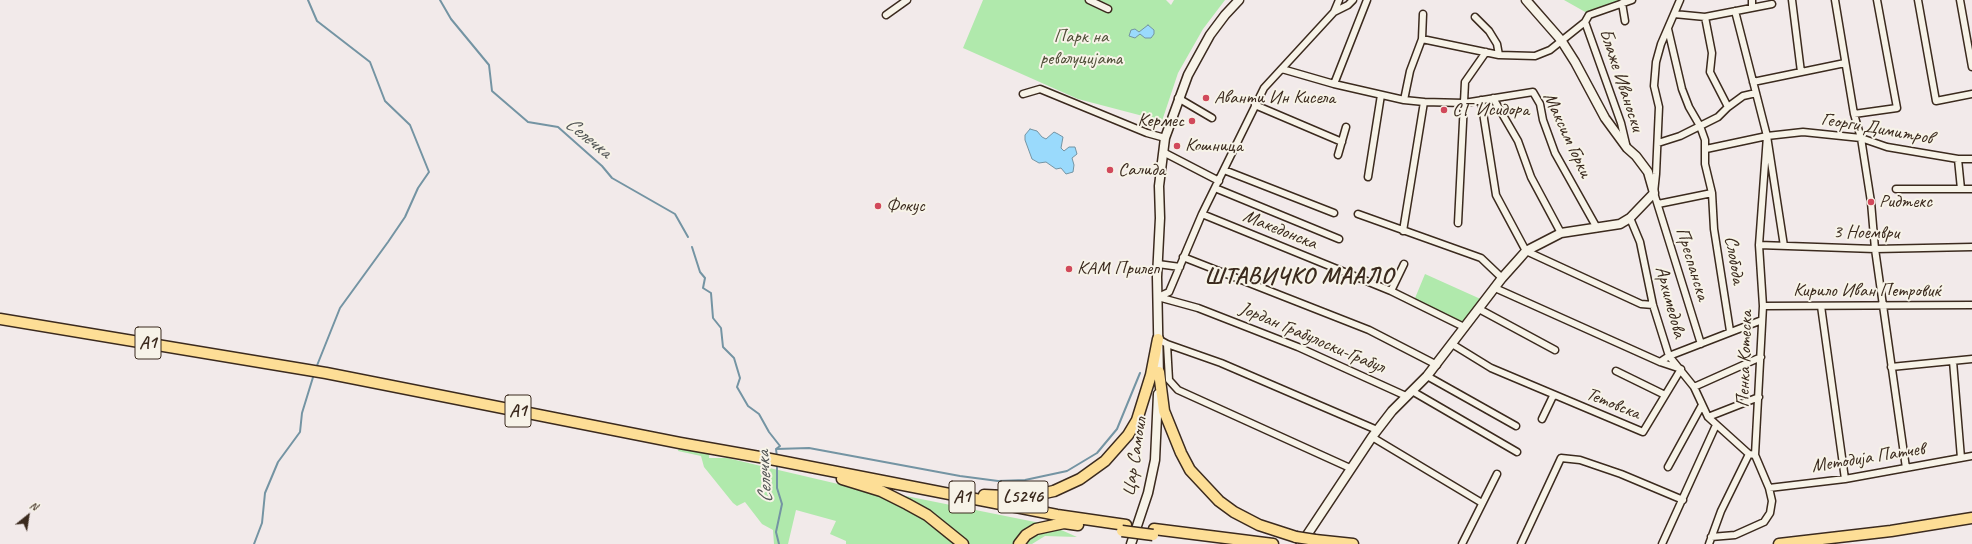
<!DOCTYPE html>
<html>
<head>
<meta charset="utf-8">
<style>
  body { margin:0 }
  #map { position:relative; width:1972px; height:544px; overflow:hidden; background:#f2eaea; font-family:Caveat,sans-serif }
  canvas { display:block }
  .north { position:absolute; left:8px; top:496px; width:40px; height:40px; -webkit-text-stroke:3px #f7f3e8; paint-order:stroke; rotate:30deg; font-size:11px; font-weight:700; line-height:16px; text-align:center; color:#3b2a1e }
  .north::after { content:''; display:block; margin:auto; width:14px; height:18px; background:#3b2a1e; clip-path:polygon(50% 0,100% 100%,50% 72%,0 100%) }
</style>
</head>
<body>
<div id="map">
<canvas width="1972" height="544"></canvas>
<div class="north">N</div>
</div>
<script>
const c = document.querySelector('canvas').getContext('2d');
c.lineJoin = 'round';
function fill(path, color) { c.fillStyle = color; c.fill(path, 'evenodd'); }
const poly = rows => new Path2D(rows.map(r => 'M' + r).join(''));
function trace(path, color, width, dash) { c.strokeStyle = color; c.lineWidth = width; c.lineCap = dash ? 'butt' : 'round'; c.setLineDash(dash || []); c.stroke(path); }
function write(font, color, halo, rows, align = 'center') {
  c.font = font + ' Caveat,sans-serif'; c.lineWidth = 4; c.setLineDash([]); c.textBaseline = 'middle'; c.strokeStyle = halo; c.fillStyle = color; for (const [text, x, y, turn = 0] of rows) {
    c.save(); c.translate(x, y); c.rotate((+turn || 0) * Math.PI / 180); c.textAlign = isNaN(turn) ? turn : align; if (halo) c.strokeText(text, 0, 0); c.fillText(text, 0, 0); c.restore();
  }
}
fill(poly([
  [983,0,1166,0,1171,5,1174,0,1225,0,1203,29,1178,73,1162,121,1078,99,963,48],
  [1564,0,1622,0,1587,13],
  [1425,274,1485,301,1464,327,1413,303],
  [680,443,710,448,709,458,727,458,868,491,881,491,1050,525,1077,537,1045,536,1032,544,846,544,846,541,830,534,836,521,796,510,788,544,774,544,773,530,762,524,745,502,737,506,733,503,704,467,701,456,678,451]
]), '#b0e9ac');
const water = poly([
  [1148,25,1154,30,1154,34,1151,38,1145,38,1140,34,1135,38,1129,36,1131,30,1135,29,1139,32,1148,25],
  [1030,129,1037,131,1042,137,1046,139,1054,132,1058,134,1063,137,1061,148,1064,151,1069,147,1075,147,1077,154,1072,158,1074,165,1073,172,1066,174,1061,168,1056,169,1046,162,1039,163,1032,159,1025,140,1025,135,1030,129]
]);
fill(water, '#9adafc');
trace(water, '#7494a3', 1);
trace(poly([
  [308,0,317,21,370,62,385,101,410,125,429,172,418,188,405,217,388,242,340,308,316,368],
  [440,0,451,19,489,65,492,91,528,122,558,127,602,166,612,178,675,214,688,237],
  [692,247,700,272,705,278,703,288,711,293,713,318,721,328,723,347,734,358,740,378,737,387,748,406,759,414,769,432,780,446,776,449,777,457],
  [776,449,809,448,960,476,998,481,1025,480,1067,471,1097,453,1117,429,1140,373],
  [777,463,777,488,782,504,776,532,779,544],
  [254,544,262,523,265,493,278,462,300,432,302,413,314,374]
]), '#7494a3', 2);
const minor = poly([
  [1089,0,1108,9],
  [1680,0,1661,44,1656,62,1654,86,1659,107,1656,174,1654,193,1701,344],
  [1752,0,1752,8],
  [1792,0,1801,72],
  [1835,0,1854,114,1861,138,1871,202,1875,249,1906,468],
  [1918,0,1936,101,1972,94],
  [1960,0,1972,67],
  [1622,3,1625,21],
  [1735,11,1767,136,1784,246],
  [1334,12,1348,5,1353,0],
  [1674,14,1705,17,1772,4],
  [886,15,907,0],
  [1475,17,1489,31,1497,44,1499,55],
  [1705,17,1712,53,1710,72,1728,107],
  [1585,22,1621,123,1626,144],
  [1668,29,1682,89,1689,107,1700,126,1705,140,1705,164,1712,193,1714,229,1730,331],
  [1422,39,1499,55,1535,56,1550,50,1585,22,1589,15,1632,0],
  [1282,69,1334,84,1404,100,1424,102,1464,103,1533,92,1540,104,1543,120,1555,153,1597,228],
  [1753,82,1845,63],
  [1334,84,1367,0],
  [1023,94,1040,89,1147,133,1165,138],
  [1178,98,1212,118],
  [1493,98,1518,141,1531,177,1561,233],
  [1404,100,1410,71,1422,39,1423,14],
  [1481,100,1496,195,1526,251,1641,304,1653,305],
  [1255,105,1342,142],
  [1854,114,1897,108,1877,0],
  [1658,143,1680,136,1718,117,1728,107,1743,96,1756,93],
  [1706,149,1767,136,1803,132,1861,138,1887,147,1958,159,1972,159],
  [1163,152,1219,181],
  [1338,155,1346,127],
  [1958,159,1961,189],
  [1224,170,1334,213],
  [1368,177,1381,95],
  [1215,188,1339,239],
  [1896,189,1972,189],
  [1658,204,1712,193],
  [1202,214,1391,291,1464,327],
  [1358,214,1481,258,1502,278],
  [1630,218,1640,242,1653,305,1669,356,1694,387,1708,417,1749,454,1755,455],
  [1458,223,1465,82,1486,52],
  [1403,231,1424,102],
  [1759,245,1875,249,1972,247],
  [1183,257,1369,330,1437,365],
  [1158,264,1180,267],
  [1391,291,1404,264],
  [1158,297,1169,292,1202,214,1264,88,1334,12,1339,0],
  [1158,297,1198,308,1298,347,1406,396],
  [1763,306,1972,305],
  [1821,306,1845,479],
  [1479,309,1555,350],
  [1158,339,1167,344,1221,363,1377,430],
  [1167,344,1169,380,1178,390,1350,468],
  [1452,344,1491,368,1643,432,1681,369,1660,362,1495,288],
  [1953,361,1961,458],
  [1660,362,1669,356,1762,320],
  [1891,367,1972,359],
  [1616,371,1665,395],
  [1427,376,1516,426],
  [1694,387,1761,357],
  [1412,391,1517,452],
  [1708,417,1759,397],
  [1542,419,1553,396],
  [1372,437,1482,503],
  [1668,467,1702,405],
  [1769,488,1845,479,1972,456],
  [1711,537,1735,535,1764,522,1770,513,1772,501,1769,488,1755,455,1763,306,1759,245,1767,136],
  [1462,544,1497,474],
  [1521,544,1561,458,1580,460,1621,474,1683,500],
  [1662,544,1716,425],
  [1709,544,1721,511,1749,454]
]);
const tertiary = poly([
  [1159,377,1157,277,1160,218,1159,186,1165,138,1188,75,1210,35,1225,15,1239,0],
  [1131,544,1148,493,1155,460,1158,394],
  [1301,544,1372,437,1392,411,1427,376,1502,278,1519,259,1526,251,1561,233,1620,224,1630,218,1654,193,1648,172,1636,156,1627,148,1605,118,1575,62,1561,40,1526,0]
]);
const primary = poly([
  [0,319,326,373,680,443,765,458,1057,515,1126,525],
  [1159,372,1164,411,1181,453,1190,470,1219,501,1234,512,1259,525,1296,537],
  [842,479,881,491,907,504,927,515,963,544],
  [984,495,1026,497,1054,491,1080,479,1105,461,1128,435,1137,420,1151,375,1158,339],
  [1154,529,1273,544],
  [1315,540,1353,544],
  [1019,544,1026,535,1036,529,1064,523,1078,525],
  [1779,544,1891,531,1972,518]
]);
trace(minor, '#3b2a1e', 9);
trace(tertiary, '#3b2a1e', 11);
trace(primary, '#3b2a1e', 13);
trace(minor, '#f7f3e8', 6);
trace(tertiary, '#f7f3e8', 8);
trace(primary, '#fdde96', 10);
const primaryBridge = poly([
  [1122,531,1153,535],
  [1296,537,1315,540]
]);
trace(primaryBridge, '#3b2a1e', 13, []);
trace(primaryBridge, '#fdde96', 10);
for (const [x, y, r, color] of [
  [1206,98,4,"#d1495b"],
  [1444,110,4,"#d1495b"],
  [1192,121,4,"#d1495b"],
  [1177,146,4,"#d1495b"],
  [1110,170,4,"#d1495b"],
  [1871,202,4,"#d1495b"],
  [878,206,4,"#d1495b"],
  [1069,269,4,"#d1495b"]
]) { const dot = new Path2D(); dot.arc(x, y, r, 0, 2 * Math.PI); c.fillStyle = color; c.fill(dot); trace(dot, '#f7f3e8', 1.5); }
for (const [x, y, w] of [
  [148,343,26],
  [518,411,26],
  [962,497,26],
  [1023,497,50]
]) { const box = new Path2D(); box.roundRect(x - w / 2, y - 16, w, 32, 3); c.fillStyle = '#f7f3e8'; c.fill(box); trace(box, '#3b2a1e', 1); }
write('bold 18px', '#3b2a1e', null, [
  ["A1",148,343],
  ["A1",518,411],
  ["A1",962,497],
  ["L5246",1023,497]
]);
write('19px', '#52503a', '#f7f3e8', [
  ["Парк на",1081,37],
  ["револуцијата",1081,59]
]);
write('19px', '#3b2a1e', '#f7f3e8', [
  ["Блаже Иваноски",1621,80,72],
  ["Георги Димитров",1877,129,10],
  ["Максим Горки",1567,135,65],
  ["Македонска",1280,230,22],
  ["3 Ноември",1866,233,1],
  ["Слобода",1734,260,81],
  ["Преспанска",1692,264,73],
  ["Кирило Иван Петровиќ",1867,291],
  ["Архимедова",1670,302,75],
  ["Јордан Грабулоски-Грабул",1312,338,23],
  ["Пенка Котеска",1745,359,-88],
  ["Тетовска",1613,404,22],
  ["Цар Самоил",1135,457,-81],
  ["Методиjа Патчев",1868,458,-9]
]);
write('19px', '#3b2a1e', '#f7f3e8', [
  ["Аванти Ин Кисела",1214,98],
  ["СГ Исидора",1452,110],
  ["Кермес",1184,121,"right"],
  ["Кошница",1185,146],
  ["Салида",1118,170],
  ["Ридтекс",1879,202],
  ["Фокус",886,206],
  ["КАМ Прилеп",1077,269]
], 'left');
write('italic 20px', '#535656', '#f7f3e8', [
  ["Селечка",588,138,39],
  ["Селечка",765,477,-93]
]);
c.letterSpacing = '1px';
write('bold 23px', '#3b2a1e', '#f7f3e8', [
  ["ШТАВИЧКО МААЛО",1299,277]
]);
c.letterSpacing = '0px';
</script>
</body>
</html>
